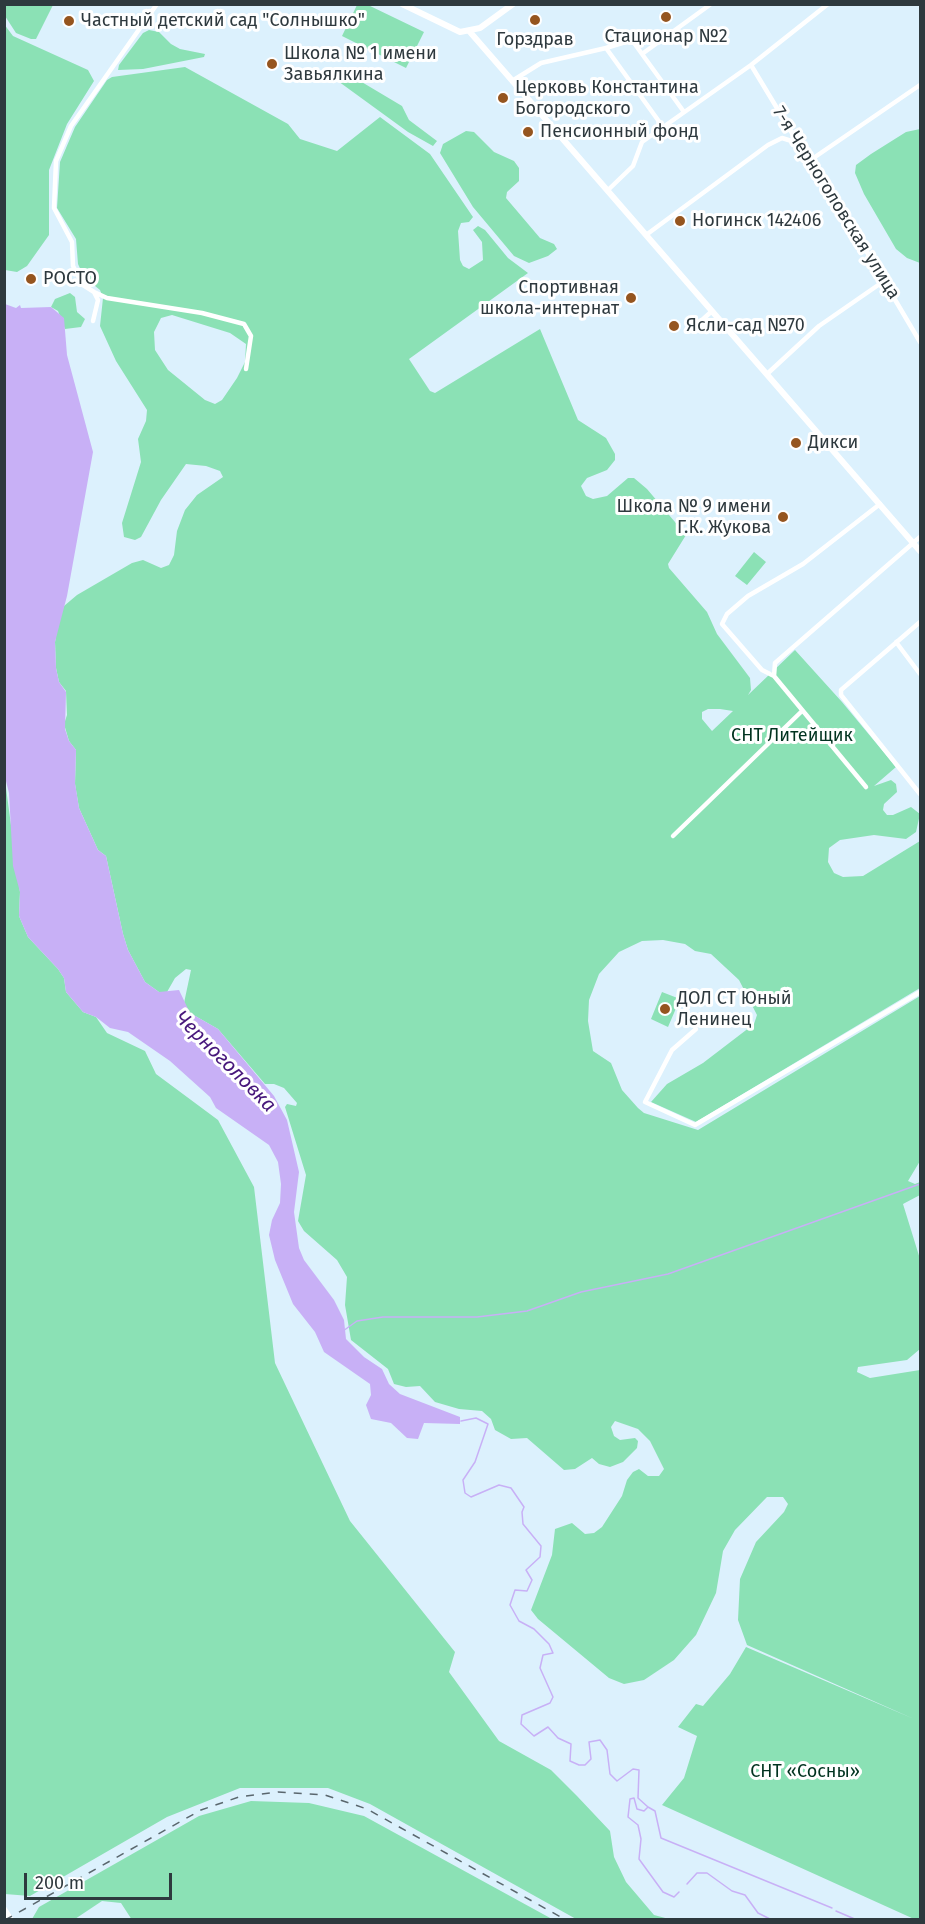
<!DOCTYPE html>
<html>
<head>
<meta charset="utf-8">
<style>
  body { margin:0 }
  #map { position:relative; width:925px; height:1924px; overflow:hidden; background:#dcf1fd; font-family:"Fira Sans",sans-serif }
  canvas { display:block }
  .frame { position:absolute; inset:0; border:6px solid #2e393e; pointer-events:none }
  .scale { position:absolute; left:24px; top:1873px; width:148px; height:27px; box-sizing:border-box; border:3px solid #2e393e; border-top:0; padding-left:8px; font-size:18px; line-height:21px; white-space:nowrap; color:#2e393e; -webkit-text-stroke:4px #fff; paint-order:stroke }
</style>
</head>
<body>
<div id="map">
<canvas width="925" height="1924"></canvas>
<div class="frame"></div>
<div class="scale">200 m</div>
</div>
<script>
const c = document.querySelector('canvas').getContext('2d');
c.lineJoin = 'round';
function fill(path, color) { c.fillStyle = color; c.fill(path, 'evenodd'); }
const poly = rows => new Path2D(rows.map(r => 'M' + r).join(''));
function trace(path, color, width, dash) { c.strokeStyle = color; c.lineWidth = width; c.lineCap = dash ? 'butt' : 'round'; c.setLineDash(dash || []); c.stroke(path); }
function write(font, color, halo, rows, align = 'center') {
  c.font = font + ' "Fira Sans",sans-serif'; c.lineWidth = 6; c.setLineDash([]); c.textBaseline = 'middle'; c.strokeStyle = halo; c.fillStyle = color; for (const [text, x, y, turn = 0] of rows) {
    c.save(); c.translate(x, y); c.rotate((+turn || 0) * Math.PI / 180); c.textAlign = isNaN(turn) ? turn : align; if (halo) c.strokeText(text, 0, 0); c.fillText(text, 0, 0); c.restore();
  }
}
fill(poly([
  [4,5,5,4,53,5,36,39,31,39,16,33,5,16],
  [357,5,368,5,424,32,406,68,342,36],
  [4,24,13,36,88,70,94,81,67,124,49,170,49,235,27,266,17,272,5,270],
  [149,30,159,32,171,44,180,49,205,54,204,57,143,69,118,70,119,65,143,33],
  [185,67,288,124,300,139,337,151,380,117,430,154,473,217,469,222,461,223,458,231,460,260,463,266,469,269,483,260,482,242,473,230,478,226,485,230,508,258,528,273,409,359,430,391,435,393,540,329,578,420,606,438,615,454,615,460,607,470,587,478,581,486,586,496,593,499,607,496,628,478,634,478,647,489,686,535,668,564,669,568,707,612,717,634,750,678,751,690,748,695,795,650,842,702,896,767,874,786,891,780,896,784,897,792,884,804,883,810,887,815,893,815,911,807,920,814,916,832,906,839,874,835,840,840,829,848,828,862,834,873,843,877,863,876,920,841,920,988,696,1122,651,1102,667,1084,703,1063,754,1024,757,1015,739,980,711,954,695,951,685,944,663,940,642,941,619,952,599,974,589,1000,588,1021,593,1051,611,1063,622,1090,638,1108,644,1113,698,1130,920,996,920,1161,908,1181,915,1184,920,1182,920,1195,903,1204,920,1259,920,1349,907,1360,858,1367,857,1372,870,1378,920,1370,920,1919,914,1919,662,1805,684,1778,697,1736,678,1727,696,1704,703,1706,730,1674,746,1647,914,1719,747,1645,738,1620,740,1579,756,1542,784,1512,788,1504,783,1497,767,1497,735,1530,723,1551,716,1593,696,1635,674,1660,644,1680,624,1684,609,1678,538,1619,531,1610,552,1555,555,1529,572,1523,585,1534,594,1533,602,1527,622,1496,627,1480,633,1472,639,1469,648,1476,659,1476,664,1469,650,1441,638,1429,615,1421,611,1427,614,1436,620,1440,635,1438,638,1441,637,1448,623,1462,610,1467,599,1464,592,1458,575,1469,564,1470,527,1438,511,1439,495,1430,491,1419,482,1411,459,1409,435,1402,420,1386,406,1387,394,1384,388,1369,351,1340,345,1305,347,1277,337,1260,304,1231,298,1221,306,1175,285,1107,287,1104,296,1106,297,1103,284,1088,274,1084,265,1084,218,1029,190,1013,184,1003,191,970,186,969,175,978,167,992,159,992,145,982,128,950,123,934,106,856,98,850,79,808,75,784,76,750,69,741,64,724,67,715,66,691,59,682,56,668,55,642,59,618,64,606,77,595,132,563,143,560,161,568,169,565,174,555,177,531,185,510,197,495,223,477,220,471,206,466,186,464,161,500,141,537,135,540,124,537,122,523,141,462,138,439,146,421,147,410,116,361,100,326,103,298,100,290,84,277,78,264,76,239,57,208,60,162,75,127,107,80,112,77],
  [172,315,230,333,246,344,245,362,237,378,222,400,215,404,205,400,168,370,155,350,154,332,161,318],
  [708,709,720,709,733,711,712,731,702,719,702,712],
  [332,69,360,81,402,106,409,120,437,141,433,146,408,132,331,76,329,71],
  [920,129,920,263,907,258,896,249,864,194,855,173,856,165,871,154,906,132],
  [466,131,474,132,494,152,514,161,519,168,519,181,507,192,506,198,540,238,554,244,557,249,548,256,529,263,514,256,473,207,440,153,443,144],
  [70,293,75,297,77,312,85,319,81,327,65,329,58,311,51,307,55,299],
  [754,552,766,562,747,585,735,576],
  [4,773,20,892,19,916,28,937,58,969,64,978,66,992,83,1012,96,1017,107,1033,145,1051,156,1074,218,1120,254,1187,275,1363,350,1521,455,1652,449,1672,499,1741,551,1770,577,1796,610,1831,614,1857,626,1882,654,1915,669,1919,576,1919,370,1804,328,1788,240,1788,167,1817,30,1896,5,1894],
  [662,992,680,999,668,1027,651,1019],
  [251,1801,309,1803,364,1816,552,1919,132,1920,121,1903,102,1901,75,1919,32,1919,39,1907,199,1816]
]), '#8be1b5');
fill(poly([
  [5,304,16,308,20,305,21,308,51,307,64,318,67,355,93,452,67,596,55,642,56,668,59,682,66,692,65,729,69,741,76,750,75,783,79,808,98,850,106,856,123,934,128,950,145,982,159,992,179,990,190,1013,218,1029,274,1096,287,1120,299,1172,294,1212,299,1248,304,1260,334,1300,344,1320,346,1339,364,1357,382,1369,389,1384,400,1394,460,1417,460,1424,424,1423,418,1439,407,1438,391,1423,371,1419,366,1405,371,1395,370,1384,324,1352,315,1332,293,1304,275,1260,269,1235,272,1220,280,1203,281,1184,278,1162,269,1145,216,1108,210,1097,170,1061,128,1032,110,1028,96,1017,83,1012,66,992,64,978,58,969,28,937,19,916,20,892,13,866,9,793,4,773]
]), '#c8b0f6');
trace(poly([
  [343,1331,357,1321,383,1317,477,1317,527,1311,581,1292,668,1274,920,1184],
  [461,1421,476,1418,488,1424,475,1462,463,1480,465,1493,471,1497,499,1485,511,1488,524,1507,522,1512,523,1524,541,1546,540,1557,526,1570,532,1580,527,1591,515,1590,510,1605,519,1621,534,1629,549,1644,553,1653,543,1655,540,1668,553,1697,550,1703,522,1715,521,1724,534,1736,548,1727,558,1738,571,1744,570,1761,579,1765,585,1765,591,1759,589,1742,600,1740,607,1750,610,1774,617,1781,633,1769,639,1770,638,1798,648,1807,644,1811,637,1809,634,1798,630,1799,628,1817,638,1825,641,1839,639,1859,663,1892,674,1897,679,1892],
  [648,1807,655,1811,661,1838,832,1908],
  [687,1884,697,1873,707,1873,732,1891,745,1895,758,1913,772,1920],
  [836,1911,857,1920]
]), '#c8b0f6', 1.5);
trace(poly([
  [606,48,632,40,642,54],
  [751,65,798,143,812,159,920,342],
  [512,81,541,63,606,48,663,127],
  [684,112,642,54,711,4],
  [812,159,920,85],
  [608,190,633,166,642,142,751,65,828,4],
  [646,235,768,145,782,138,798,143],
  [94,292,107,298,202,313,244,324,251,336,246,369],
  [93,321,98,300,94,292,83,285,73,266,72,242,54,208,56,161,71,126,157,4],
  [690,331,712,311],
  [767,374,819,326,884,281],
  [920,622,841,690,841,695,920,794],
  [896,642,920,674],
  [774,676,775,663,920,537],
  [866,787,774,676,762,670,722,624,727,614,748,596,803,564,880,504],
  [673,836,802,711],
  [696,1029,672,1050,645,1102,695,1125,920,992]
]), '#fff', 4.5);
trace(poly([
  [402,4,460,32,480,28,513,4],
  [470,32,920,551],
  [4,1909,11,1920]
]), '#fff', 6);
trace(poly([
  [5,1920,201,1810,239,1797,278,1792,325,1795,367,1809,566,1920]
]), '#5a676e', 1.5, [8, 8]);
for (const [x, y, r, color] of [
  [666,17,6,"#95551f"],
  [535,20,6,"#95551f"],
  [69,21,6,"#95551f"],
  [272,64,6,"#95551f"],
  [503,98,6,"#95551f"],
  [528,132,6,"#95551f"],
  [680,221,6,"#95551f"],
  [31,279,6,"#95551f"],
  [631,298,6,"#95551f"],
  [674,326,6,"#95551f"],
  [796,443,6,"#95551f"],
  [783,517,6,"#95551f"],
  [665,1009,6,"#95551f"]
]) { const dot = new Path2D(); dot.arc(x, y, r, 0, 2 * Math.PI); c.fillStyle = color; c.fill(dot); trace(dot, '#fff', 2); }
write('18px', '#2e393e', '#fff', [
  ["Частный детский сад \"Солнышко\"",81,21],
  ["Стационар №2",666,37,"center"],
  ["Горздрав",535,40,"center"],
  ["Школа № 1 имени",284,54],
  ["Завьялкина",284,75],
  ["Церковь Константина",515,88],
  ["Богородского",515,109],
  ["Пенсионный фонд",540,132],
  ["Ногинск 142406",692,221],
  ["РОСТО",43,279],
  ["Спортивная",619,288,"right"],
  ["школа-интернат",619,309,"right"],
  ["Ясли-сад №70",686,326],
  ["Дикси",808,443],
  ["Школа № 9 имени",771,507,"right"],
  ["Г.К. Жукова",771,528,"right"],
  ["ДОЛ СТ Юный",677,999],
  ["Ленинец",677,1020]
], 'left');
write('18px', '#2e393e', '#fff', [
  ["7-я Черноголовская улица",836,203,58]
]);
write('18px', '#013320', '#fff', [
  ["СНТ Литейщик",792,736],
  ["СНТ «Сосны»",805,1772]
]);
write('italic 20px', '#47177b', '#fff', [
  ["Черноголовка",225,1062,45]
]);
</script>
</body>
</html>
